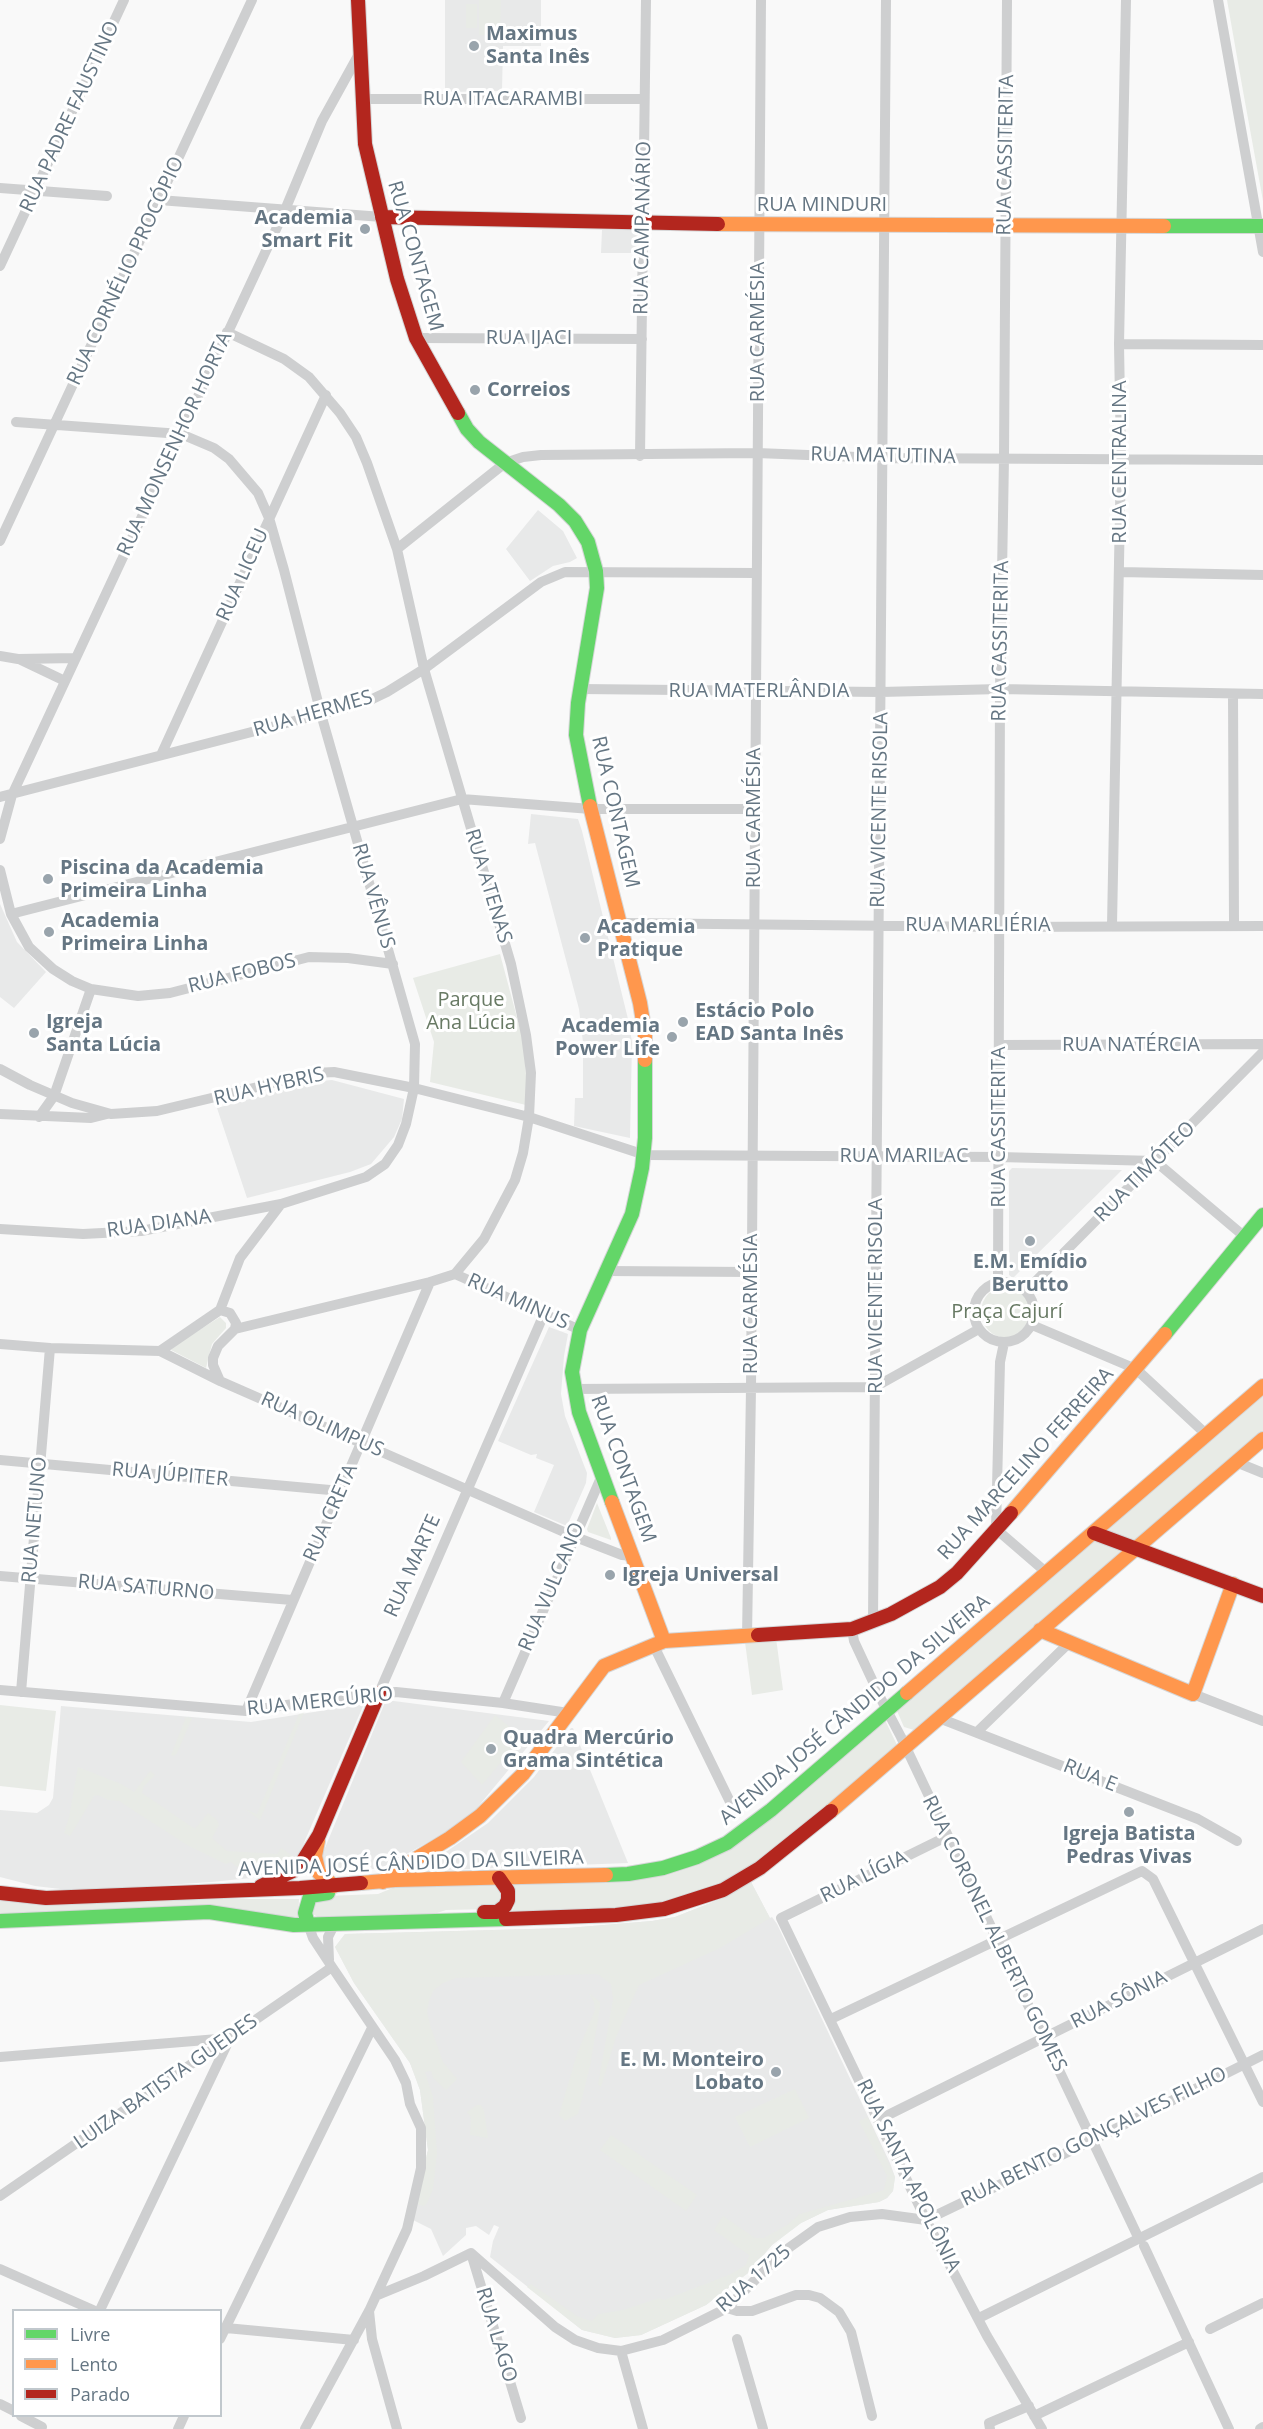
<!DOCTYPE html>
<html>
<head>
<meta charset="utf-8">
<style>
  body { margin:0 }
  #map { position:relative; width:1263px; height:2429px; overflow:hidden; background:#f9f9f9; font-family:"Open Sans",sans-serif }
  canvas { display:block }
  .legend { position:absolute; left:12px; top:2309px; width:210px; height:108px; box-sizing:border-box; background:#fff; border:2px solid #c1c8cd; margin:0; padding:8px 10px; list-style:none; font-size:18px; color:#657683 }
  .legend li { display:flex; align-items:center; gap:12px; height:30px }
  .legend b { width:30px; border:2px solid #c1c8cd }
</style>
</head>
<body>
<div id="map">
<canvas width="1263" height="2429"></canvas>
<ul class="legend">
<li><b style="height:8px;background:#63d668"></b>Livre</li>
<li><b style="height:8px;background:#ff974d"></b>Lento</li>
<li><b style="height:8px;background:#b3261e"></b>Parado</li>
</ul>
</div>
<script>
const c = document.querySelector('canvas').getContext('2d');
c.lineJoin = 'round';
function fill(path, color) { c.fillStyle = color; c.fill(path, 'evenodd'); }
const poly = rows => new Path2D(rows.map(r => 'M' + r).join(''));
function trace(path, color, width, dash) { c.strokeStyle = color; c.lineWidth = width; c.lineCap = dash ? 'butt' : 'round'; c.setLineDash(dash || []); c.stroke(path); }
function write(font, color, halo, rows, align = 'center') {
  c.font = font + ' "Open Sans",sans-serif'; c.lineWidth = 6; c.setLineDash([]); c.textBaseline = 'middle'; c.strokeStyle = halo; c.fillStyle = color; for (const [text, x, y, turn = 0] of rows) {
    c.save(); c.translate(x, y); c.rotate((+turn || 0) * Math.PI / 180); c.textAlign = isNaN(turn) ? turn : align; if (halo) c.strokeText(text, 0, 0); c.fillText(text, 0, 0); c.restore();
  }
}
fill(poly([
  [445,0,541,0,541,46,503,46,502,91,445,92],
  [602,230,643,230,641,253,601,253],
  [538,510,563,531,577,558,570,562,553,566,530,581,506,549],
  [531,814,578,819,582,831,628,1019,632,1042,630,1138,574,1126,575,1098,583,1098,583,1042,579,1009,535,843,528,844],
  [0,904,17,942,46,972,14,1008,0,997],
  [332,1080,404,1099,402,1119,394,1137,371,1164,350,1172,247,1198,217,1108,312,1082],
  [1012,1168,1122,1170,1013,1278,1009,1275,1009,1171],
  [549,1327,568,1334,564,1356,561,1394,565,1416,587,1473,586,1483,567,1526,534,1512,554,1465,536,1458,537,1454,531,1455,498,1441],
  [386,1700,549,1721,472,1814,450,1830,383,1867,357,1872,328,1872,320,1860],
  [364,1704,297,1859,275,1871,251,1878,211,1882,78,1891,35,1886,0,1877,0,1810,37,1813,49,1805,53,1798,61,1706,251,1722],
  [571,1728,573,1728,628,1863,418,1871,488,1823,534,1777],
  [751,1882,770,1918,772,1917,777,1924,890,2163,895,2177,893,2191,887,2198,879,2202,828,2210,801,2223,772,2245,748,2273,706,2305,641,2335,615,2338,582,2330,490,2257,493,2241,499,2227,494,2225,489,2235,476,2226,466,2228,466,2235,443,2256,431,2229,411,2219,428,2150,420,2090,410,2063,354,1983,335,1947,345,1934,568,1928,652,1921,675,1917,718,1900]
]), '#e8e9e9');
fill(poly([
  [479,0,501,0,500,36,479,35],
  [1227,0,1263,0,1263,201,1243,91],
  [466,4,477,4,477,28,466,28],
  [500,954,523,1040,526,1074,526,1105,430,1082,434,1042,413,978],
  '981 1312a26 26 0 1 1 52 0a26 26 0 1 1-52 0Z',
  [220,1317,226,1323,226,1328,212,1344,206,1368,171,1350,172,1347],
  [1263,1396,1263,1432,1135,1542,1105,1531],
  [597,1503,611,1538,611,1540,588,1532,587,1529],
  [1094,1541,1125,1550,914,1730,904,1727,897,1711],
  [776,1638,783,1690,752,1695,745,1642],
  [0,1705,56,1711,46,1791,0,1786],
  [304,1713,302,1717,260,1820,245,1809,257,1814,299,1714],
  [495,1715,522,1737,482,1785,461,1762],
  [186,1717,192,1718,177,1753,174,1756,171,1755],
  [885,1720,897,1745,770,1856,731,1879,676,1900,630,1907,511,1913,514,1907,515,1893,511,1884,691,1865],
  [78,1767,121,1784,134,1792,150,1771,155,1775,144,1786,142,1793,195,1829,208,1813,217,1820,219,1825,212,1838,227,1851,277,1854,281,1848,297,1859,275,1871,251,1878,231,1862,226,1864,187,1845,119,1801,108,1800,98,1795,94,1796,70,1836,64,1833,69,1817],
  [751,1882,770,1918,772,1917,720,1948,639,1985,616,2037,601,2087,598,2085,613,1999,611,1984,599,1975,595,1974,456,1978,443,1983,433,1991,429,2001,427,2012,430,2025,443,2062,457,2079,446,2090,433,2078,431,2071,425,2072,433,2097,437,2154,433,2189,427,2203,424,2206,415,2204,428,2150,420,2090,410,2063,354,1983,335,1947,345,1934,568,1928,652,1921,675,1917,718,1900],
  [495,1884,501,1891,502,1900,494,1909,446,1910,428,1916,319,1918,313,1914,315,1898,326,1896,378,1894,395,1887],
  [223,1899,299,1899,298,1919,172,1906,0,1916,0,1900,33,1904],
  [589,1993,600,2002,600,2008,590,2066,578,2114,565,2121,559,2115,577,2054,595,2010,594,2002],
  [795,2089,809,2118,750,2147,735,2117],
  [477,2105,481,2105,484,2110,488,2138,470,2135,471,2117,467,2112],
  [868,2117,895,2177,893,2191,887,2198,879,2202,828,2210,801,2223,772,2245,748,2273,706,2305,641,2335,615,2338,582,2330,527,2287,531,2284,577,2316,591,2321,599,2314,623,2310,659,2298,664,2300,731,2274,746,2265,749,2255,714,2230,723,2216,755,2238,764,2238,787,2225,800,2214,884,2190,887,2176,859,2121],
  [611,2135,697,2195,686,2211,600,2150]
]), '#e8ebe6');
const fast = poly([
  [1164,226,1263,226],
  [458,413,467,429,479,442,559,505,575,521,588,542,596,571,597,588,578,703,576,735,590,806],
  [1165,1334,1263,1215],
  [612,1502,579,1412,572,1372,580,1330,632,1214,642,1168,645,1138,645,1060],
  [606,1875,628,1874,663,1868,697,1857,727,1843,771,1810,907,1693],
  [0,1921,209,1912,294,1925,506,1919],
  [308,1924,305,1913,310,1896,328,1893]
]);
const slow = poly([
  [718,224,1164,226],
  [590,806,640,1003,645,1034,645,1060],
  [612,1502,664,1641],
  [1011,1513,1165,1334],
  [1040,1630,1193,1694,1233,1584],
  [907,1693,1263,1386],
  [831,1811,1263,1439],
  [318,1841,315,1856,319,1873,334,1886],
  [383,1882,394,1872,450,1838,480,1816,523,1774,604,1666,664,1641,758,1635],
  [361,1883,395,1880,606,1875]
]);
const jam = poly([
  [358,0,365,144,397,279,416,338,458,413],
  [382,217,718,224],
  [1094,1533,1263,1596],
  [758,1635,852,1629,891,1614,940,1587,957,1573,1011,1513],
  [261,1886,293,1871,301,1864,319,1835,379,1693],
  [0,1893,46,1898,300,1888,361,1883],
  [484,1912,497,1912,505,1906,508,1900,508,1891,499,1878],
  [506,1919,616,1915,664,1909,723,1890,760,1868,831,1811]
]);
trace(fast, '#d5d6d7', 16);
trace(slow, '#d5d6d7', 16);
trace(jam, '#d5d6d7', 16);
trace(poly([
  [1218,0,1263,252],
  [361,99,644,99],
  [0,188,107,196],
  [159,200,382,217],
  [0,266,124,0],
  [227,332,284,359,309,377,340,413,356,437,367,463,397,549,424,669,511,964,526,1035,531,1073,529,1117,523,1153,515,1180,484,1239,455,1274,430,1282,235,1329],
  [416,338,642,339],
  [1119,344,1263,345],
  [640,456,646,0],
  [0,541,252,0],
  [397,549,505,463,523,457,541,455,757,453,883,458,1263,460],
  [1120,572,1263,575],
  [0,656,18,659,76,658],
  [21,660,65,681],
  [580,689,881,692,1000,689,1263,694],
  [1233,695,1234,924],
  [161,755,326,395],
  [0,797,364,703,387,692,424,669,541,582,565,572,756,573],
  [0,839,12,795,285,210,322,121,359,54],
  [0,870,11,914,29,947,53,969,72,981,91,989,138,996,170,993,309,957,348,958,393,964],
  [11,914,462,799,591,809,755,809],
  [621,923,999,927,1263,926],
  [1112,925,1121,459,1119,344,1126,0],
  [999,1045,1263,1044],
  [0,1069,30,1085,72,1103,111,1114,157,1111,316,1073,334,1072,414,1088,529,1117,645,1155,999,1157,1155,1161,1245,1237],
  [0,1114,91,1118,107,1114],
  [39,1117,54,1096,91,989],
  [0,1229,83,1234,141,1231,281,1204,366,1177,385,1164,398,1145,406,1124,414,1088,415,1044,321,714,284,570,269,518,258,493,229,459,214,448,181,434,16,422],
  [607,1271,750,1272],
  [455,1274,580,1330],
  '974 1312a30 30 0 1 1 60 0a30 30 0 1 1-60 0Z',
  [998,1282,1000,689,1004,458,1007,0],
  [1026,1291,1263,1052],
  [220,1310,240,1258,281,1204],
  [220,1310,230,1313,236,1323,235,1329,218,1346,213,1358,213,1365,220,1381],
  [1032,1325,1136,1369,1207,1435],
  [1004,1343,1000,1362,996,1529,1047,1573],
  [0,1344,50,1348,160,1351,220,1381,573,1536,622,1555,633,1556],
  [160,1351,220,1310],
  [573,1389,875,1387,979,1329],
  [0,1460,341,1491],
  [1236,1462,1263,1473],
  [0,1576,292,1600],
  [873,1620,886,0],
  [852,1629,854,1641,882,1701,901,1737,1139,2239],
  [747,1637,751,1388,761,0],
  [653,1644,735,1812],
  [0,1690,246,1711,368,1693,396,1692,503,1703,568,1713],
  [21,1692,50,1348],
  [379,1693,544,1314],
  [1193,1694,1263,1721],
  [503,1703,603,1473],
  [246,1711,430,1282],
  [939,1718,1198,1819,1237,1841],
  [977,1732,1069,1643],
  [948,1836,781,1918,926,2220,987,2336,1042,2429],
  [329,1960,328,1937,335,1923],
  [831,2019,1142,1871,1153,1879,1263,2102],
  [0,2057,230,2038],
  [880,2119,1263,1929],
  [0,2196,332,1967],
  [1144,2246,1229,2429],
  [471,2253,555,2327,575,2340,598,2348,621,2351,663,2340,727,2308,783,2252,818,2227,850,2217,882,2214,926,2220,1093,2140,1263,2055],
  [471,2253,521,2418],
  [0,2269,93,2310],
  [378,2295,424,2276,471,2253],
  [727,2308,737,2311,752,2311,796,2295,809,2295,820,2298,839,2312,851,2332,872,2416],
  [100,2310,229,2040],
  [369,2311,372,2339,397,2429],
  [979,2318,1263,2177],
  [226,2328,354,2340],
  [1210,2329,1263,2303],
  [220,2339,372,2028],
  [737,2339,763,2429],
  [621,2351,643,2429],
  [0,2404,14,2411],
  [21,2416,42,2427],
  [1034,2416,1189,2342],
  [178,2429,184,2416],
  [305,2429,369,2311,407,2229,421,2168,421,2128,410,2104,406,2083,395,2060,332,1967,313,1938,308,1924],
  [990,2429,989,2423,1029,2406],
  [1260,2429,1263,2427]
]), '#cecfd0', 10);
trace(fast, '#63d668', 14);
trace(slow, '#ff974d', 14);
trace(jam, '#b3261e', 14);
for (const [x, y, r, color] of [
  [474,46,6,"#99a4ac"],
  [365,229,6,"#99a4ac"],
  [475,390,6,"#99a4ac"],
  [48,879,6,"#99a4ac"],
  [49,932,6,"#99a4ac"],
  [585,938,6,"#99a4ac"],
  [683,1022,6,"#99a4ac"],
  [34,1033,6,"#99a4ac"],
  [672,1037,6,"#99a4ac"],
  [1030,1241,6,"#99a4ac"],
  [610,1575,6,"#99a4ac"],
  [491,1749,6,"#99a4ac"],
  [1129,1812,6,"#99a4ac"],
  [776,2072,6,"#99a4ac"]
]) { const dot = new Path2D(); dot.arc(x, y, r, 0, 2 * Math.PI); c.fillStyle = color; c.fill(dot); trace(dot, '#fff', 2); }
write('bold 20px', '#657683', '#fff', [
  ["Maximus",486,34],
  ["Santa Inês",486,57],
  ["Academia",353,218,"right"],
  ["Smart Fit",353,241,"right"],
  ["Correios",487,390],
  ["Piscina da Academia",60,868],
  ["Primeira Linha",60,891],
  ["Academia",61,921],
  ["Primeira Linha",61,944],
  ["Academia",597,927],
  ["Pratique",597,950],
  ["Estácio Polo",695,1011],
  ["EAD Santa Inês",695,1034],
  ["Igreja",46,1022],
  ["Santa Lúcia",46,1045],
  ["Academia",660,1026,"right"],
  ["Power Life",660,1049,"right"],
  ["E.M. Emídio",1030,1262,"center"],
  ["Berutto",1030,1285,"center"],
  ["Igreja Universal",622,1575],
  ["Quadra Mercúrio",503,1738],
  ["Grama Sintética",503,1761],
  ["Igreja Batista",1129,1834,"center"],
  ["Pedras Vivas",1129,1857,"center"],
  ["E. M. Monteiro",764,2060,"right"],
  ["Lobato",764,2083,"right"]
], 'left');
write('20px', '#657683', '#fff', [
  ["RUA ITACARAMBI",503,99],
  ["RUA PADRE FAUSTINO",70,117,-65],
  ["RUA CASSITERITA",1006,155,-89],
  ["RUA MINDURI",822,205],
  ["RUA CAMPANÁRIO",643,228,-89],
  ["RUA CONTAGEM",415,256,74],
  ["RUA CORNÉLIO PROCÓPIO",126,271,-65],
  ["RUA CARMÉSIA",758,332,-90],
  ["RUA IJACI",529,338],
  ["RUA MONSENHOR HORTA",175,444,-65],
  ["RUA MATUTINA",883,456,1],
  ["RUA CENTRALINA",1120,462,-90],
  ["RUA LICEU",243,575,-66],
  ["RUA CASSITERITA",1001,641,-89],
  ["RUA MATERLÂNDIA",759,691],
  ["RUA HERMES",313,714,-16],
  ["RUA VICENTE RISOLA",880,810,-89],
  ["RUA CONTAGEM",615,812,77],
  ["RUA CARMÉSIA",754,818,-90],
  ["RUA ATENAS",488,886,73],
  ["RUA VÊNUS",373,896,74],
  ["RUA MARLIÉRIA",978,925],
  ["RUA FOBOS",242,974,-14],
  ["RUA NATÉRCIA",1131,1045],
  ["RUA HYBRIS",269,1087,-13],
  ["RUA CASSITERITA",999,1127,-90],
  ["RUA MARILAC",904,1156],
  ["RUA TIMÓTEO",1145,1172,-45],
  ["RUA DIANA",159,1224,-8],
  ["RUA VICENTE RISOLA",876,1296,-90],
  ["RUA MINUS",518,1302,24],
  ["RUA CARMÉSIA",751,1304,-90],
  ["RUA OLIMPUS",322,1425,24],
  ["RUA MARCELINO FERREIRA",1026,1464,-48],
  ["RUA CONTAGEM",623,1469,70],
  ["RUA JÚPITER",170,1475,5],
  ["RUA CRETA",331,1513,-66],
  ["RUA NETUNO",35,1520,-85],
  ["RUA MARTE",413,1566,-66],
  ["RUA VULCANO",552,1587,-67],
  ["RUA SATURNO",146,1588,5],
  ["RUA MERCÚRIO",320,1702,-6],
  ["AVENIDA JOSÉ CÂNDIDO DA SILVEIRA",855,1710,-40],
  ["RUA E",1090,1776,22],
  ["AVENIDA JOSÉ CÂNDIDO DA SILVEIRA",411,1864,-2],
  ["RUA LÍGIA",864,1877,-26],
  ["RUA CORONEL ALBERTO GOMES",994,1934,64],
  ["RUA SÔNIA",1119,2000,-27],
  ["LUIZA BATISTA GUEDES",166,2082,-35],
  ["RUA BENTO GONÇALVES FILHO",1094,2137,-26],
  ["RUA SANTA APOLÔNIA",908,2176,64],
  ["RUA 1725",754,2279,-41],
  ["RUA LAGO",496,2335,73]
]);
write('20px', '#687a64', '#fff', [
  ["Parque",471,1000],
  ["Ana Lúcia",471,1023],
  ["Praça Cajurí",1007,1312]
]);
</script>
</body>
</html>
